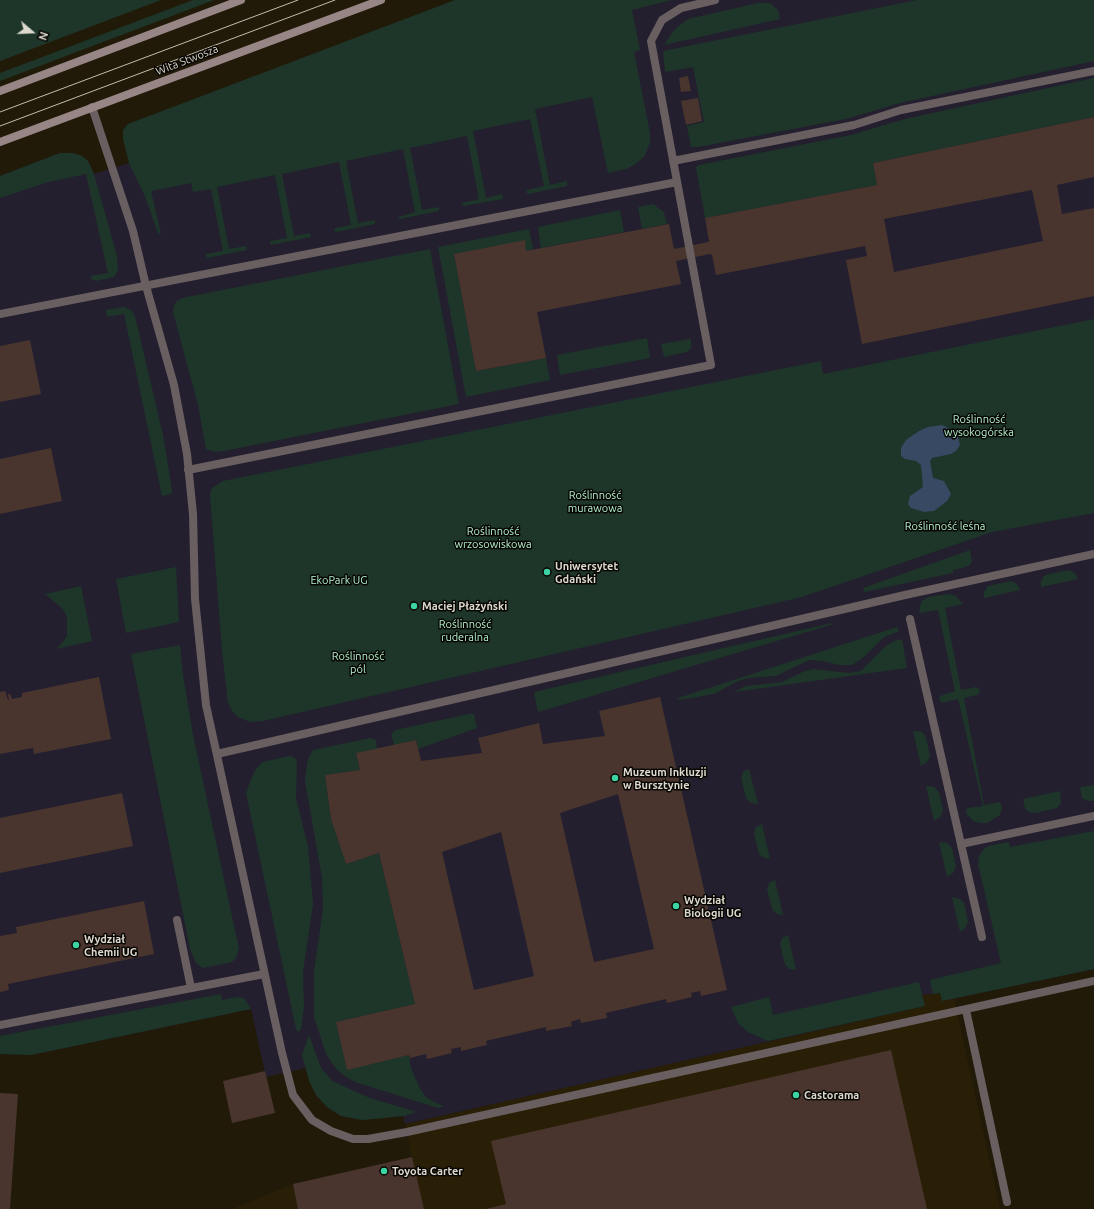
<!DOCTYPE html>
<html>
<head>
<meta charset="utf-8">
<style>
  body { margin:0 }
  #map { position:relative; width:1094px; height:1209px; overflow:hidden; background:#211a09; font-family:Ubuntu,sans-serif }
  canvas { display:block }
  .north { position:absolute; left:12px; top:12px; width:40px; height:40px; -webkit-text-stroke:3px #080602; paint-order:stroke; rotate:109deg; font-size:11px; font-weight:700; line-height:16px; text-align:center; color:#ddd9ce }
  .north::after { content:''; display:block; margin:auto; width:14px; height:18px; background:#ddd9ce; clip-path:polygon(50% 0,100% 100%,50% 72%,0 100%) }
</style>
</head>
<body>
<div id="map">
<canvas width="1094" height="1209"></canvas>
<div class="north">N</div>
</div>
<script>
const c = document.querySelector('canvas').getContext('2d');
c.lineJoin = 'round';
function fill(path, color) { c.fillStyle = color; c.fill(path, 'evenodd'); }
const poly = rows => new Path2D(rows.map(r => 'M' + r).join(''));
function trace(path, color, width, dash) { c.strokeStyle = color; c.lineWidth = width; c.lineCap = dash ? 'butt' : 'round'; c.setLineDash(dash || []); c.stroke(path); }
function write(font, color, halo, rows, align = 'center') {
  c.font = font + ' Ubuntu,sans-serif'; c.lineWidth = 3; c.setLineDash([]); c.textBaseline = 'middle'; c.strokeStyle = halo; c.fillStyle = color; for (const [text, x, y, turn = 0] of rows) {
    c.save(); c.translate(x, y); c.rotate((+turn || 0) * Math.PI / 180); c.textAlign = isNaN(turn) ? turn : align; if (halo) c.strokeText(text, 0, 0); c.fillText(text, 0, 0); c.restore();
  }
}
fill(poly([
  [940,993,942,1001,954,998,1000,1209,232,1209,293,1184,412,1157,405,1124,925,1006,922,995]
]), '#281f06');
fill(poly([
  [509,0,1094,0,1094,969,942,1001,940,993,922,995,925,1006,405,1124,403,1116,362,1120,341,1116,327,1107,316,1095,305,1068,266,1077,251,1009,31,1055,0,1054,0,176,60,153,72,153,82,156,88,161,94,174,129,163,140,142]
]), '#231f2f');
fill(poly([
  [0,0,161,0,0,61],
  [193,0,214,0,0,81,0,73],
  [455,0,672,0,632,10,640,50,634,52,650,133,650,143,644,157,634,165,626,169,608,173,592,97,535,109,550,185,567,181,567,186,528,194,526,192,527,190,544,186,530,119,473,131,486,198,502,194,503,199,463,206,462,204,462,203,479,199,467,136,410,148,422,210,439,207,439,211,400,219,398,217,415,212,403,149,346,161,358,223,375,220,375,224,336,232,334,230,335,228,351,225,339,162,282,174,294,236,310,233,311,237,271,245,270,243,270,241,287,238,275,175,217,187,229,249,246,246,247,250,207,258,206,256,206,254,223,251,211,189,193,192,191,183,151,191,161,234,158,233,144,194,129,163,123,139,123,130,128,124],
  [917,0,1094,0,1094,61,900,103,846,119,698,147,691,147,687,126,704,122,693,67,665,72,663,51],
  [758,3,770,3,778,10,780,19,664,45,675,29,688,19],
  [1094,78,1094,117,873,163,877,185,705,218,696,167,699,165,851,135,905,119],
  [60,153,72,153,82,156,88,161,94,174,117,256,118,270,114,277,96,281,91,279,91,276,108,273,86,174,45,183,0,198,0,176],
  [653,204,664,212,667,224,642,229,638,207],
  [620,210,624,232,541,248,538,227],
  [529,229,533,249,526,251,524,241,454,254,476,371,546,358,550,380,466,397,438,247],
  [430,249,459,404,224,451,215,452,206,449,198,405,173,312,174,305,177,301,182,298],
  [124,307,131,310,135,316,163,435,172,490,171,494,162,496,124,314,107,317,106,310],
  [1094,319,1094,513,992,532,802,597,263,721,250,722,238,717,232,711,228,703,222,651,210,495,212,488,223,481,821,361,823,374],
  [647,338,650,358,560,375,557,355],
  [691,339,691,348,687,352,664,357,661,344],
  [970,550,972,561,970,565,963,568,953,570,953,573,864,592,863,588],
  [176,567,179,622,126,633,116,579],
  [1068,570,1075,573,1078,579,1041,587,1041,581,1045,575],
  [1011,581,1017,584,1020,590,984,598,984,592,988,586],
  [81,586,92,641,56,649,63,642,67,636,67,617,62,608,45,594],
  [949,594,956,596,963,604,945,608,961,690,976,687,979,689,980,693,977,695,964,698,984,805,1000,802,1002,808,1000,815,987,823,981,823,973,821,966,813,967,808,983,806,958,699,942,703,939,699,940,696,955,691,938,610,919,613,921,602,928,597],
  [832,623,834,624,538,712,534,692],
  [897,627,899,631,884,637,865,656,852,665,840,665,822,661,809,660,776,676,747,678,736,682,714,694,679,700,678,698],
  [902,639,907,668,734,692,746,686,782,682,805,671,814,669,849,673,861,671,886,646,894,641],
  [180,645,183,675,193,735,239,949,236,958,232,962,203,968,196,963,190,949,131,654],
  [469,714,474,714,477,728,418,749,416,740,394,745,391,735,395,730],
  [913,731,922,732,926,737,930,756,927,762,921,766],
  [370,738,376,740,377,749,356,754,360,770,325,775,331,819,346,864,379,853,415,1004,336,1022,347,1069,409,1055,411,1068,419,1087,426,1097,436,1103,444,1106,438,1108,355,1082,345,1076,337,1070,326,1054,314,1017,314,972,323,908,322,878,305,781,308,759,313,750],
  [290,756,295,758,297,762,296,798,308,846,313,904,303,972,304,1008,301,1029,298,1032,296,1029,246,793,254,772,262,762],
  [749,769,758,804,751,803,746,798,741,778,744,771],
  [1094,785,1094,801,1088,801,1082,798,1080,787],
  [926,786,934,787,939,792,943,811,940,817,934,821],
  [1060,791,1061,803,1057,808,1035,813,1029,812,1025,808,1023,799],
  [762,824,770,859,764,858,759,854,754,834,756,827],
  [1094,831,1094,969,942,1001,940,993,933,994,930,980,1001,963,978,864,979,856,983,850,988,846,1009,842,1010,847],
  [939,842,947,843,952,848,956,867,953,873,947,877],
  [775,880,783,915,777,914,772,909,767,889,770,882],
  [952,897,960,899,964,903,968,922,965,928,960,932],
  [788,935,796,970,790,969,785,965,780,944,782,938],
  [919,982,925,1006,768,1041,748,1032,738,1023,731,1007,769,997,773,1015],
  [221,994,222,1000,238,997,245,999,251,1009,31,1055,0,1054,0,1036],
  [309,1035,321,1068,332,1081,370,1098,417,1112,404,1116,362,1120,341,1116,327,1107,316,1095,309,1081,302,1055]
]), '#1d3629');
fill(poly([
  [942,425,957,432,960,445,956,451,951,454,932,458,930,461,933,478,944,481,951,494,947,501,934,511,924,512,911,508,908,504,910,496,923,487,921,465,916,461,905,459,901,456,901,448,906,440,919,431,928,427]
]), '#374963');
fill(poly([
  [688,76,691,91,681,92,679,78],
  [698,98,702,121,686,125,681,101],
  [1094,117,1094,177,1057,185,1062,214,1094,208,1094,296,862,344,846,260,867,256,865,246,716,275,712,255,710,254,676,261,681,284,537,312,546,358,476,371,454,254,525,240,526,251,669,224,674,249,708,242,709,241,705,218,877,185,873,163],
  [1032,190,1043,241,894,272,884,219],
  [30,340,41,394,0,402,0,346],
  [51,448,62,501,0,514,0,459],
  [99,677,111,739,34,754,33,748,0,754,0,692,5,691,8,700,9,700,8,694,10,694,12,699,22,697,22,693],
  [660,697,727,990,701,996,700,991,691,993,692,997,667,1003,666,999,606,1013,607,1018,581,1023,580,1019,571,1022,572,1026,546,1031,546,1027,486,1041,487,1045,461,1051,461,1047,451,1049,452,1053,427,1059,426,1054,410,1058,409,1055,347,1070,336,1022,415,1004,379,853,346,864,331,819,325,775,360,770,356,753,416,740,421,761,482,753,478,738,539,723,543,744,605,736,599,711],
  [618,794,654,949,594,962,560,813],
  [501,832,534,976,474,990,442,852],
  [122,793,133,846,0,873,0,818],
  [144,901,154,954,8,984,9,990,0,992,0,936,17,933,16,927],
  [891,1050,927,1209,486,1209,506,1204,491,1141],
  [265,1071,275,1113,232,1123,223,1081],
  [0,1093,18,1094,10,1209,0,1209],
  [412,1157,424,1209,298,1209,293,1184]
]), '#49352e');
trace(poly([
  [92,107,133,231,146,286,174,385,187,454,193,514,195,599,206,705,282,1053,293,1095,312,1120,331,1131,353,1139,368,1139,407,1132,1094,981],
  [673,161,854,125,901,110,1094,71],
  [0,314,677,182],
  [188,470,711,365,651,41,662,20,681,8,715,0],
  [910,619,982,937],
  [217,754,905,595,1094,554],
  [961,844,1094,816],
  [177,920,191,988],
  [966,1010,1007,1202],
  [0,1025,264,974]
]), '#6a5f60', 8);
trace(poly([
  [0,91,241,0],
  [0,142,381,0]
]), '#988687', 8);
trace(poly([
  [0,112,298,0],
  [0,126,335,0]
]), '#c2bdb1', 1);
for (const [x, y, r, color] of [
  [547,572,4,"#3dd4a3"],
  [414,606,4,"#3dd4a3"],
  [615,778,4,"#3dd4a3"],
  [676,906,4,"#3dd4a3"],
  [76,945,4,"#3dd4a3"],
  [796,1095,4,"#3dd4a3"],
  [384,1171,4,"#3dd4a3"]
]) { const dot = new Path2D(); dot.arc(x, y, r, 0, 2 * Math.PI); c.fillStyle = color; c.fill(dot); trace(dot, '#080602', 1.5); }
write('11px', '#ddd9ce', '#080602', [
  ["Wita Stwosza",187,60,-21]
]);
write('11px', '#b3f3d0', '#080602', [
  ["Roślinność",979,419],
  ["wysokogórska",979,432],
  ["Roślinność",595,495],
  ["murawowa",595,508],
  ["Roślinność leśna",945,526],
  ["Roślinność",493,531],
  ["wrzosowiskowa",493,544],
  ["EkoPark UG",339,580],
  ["Roślinność",465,624],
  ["ruderalna",465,637],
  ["Roślinność",358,656],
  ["pól",358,669]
]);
write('bold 11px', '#ddd9ce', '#080602', [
  ["Uniwersytet",555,566],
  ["Gdański",555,579],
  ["Maciej Płażyński",422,606],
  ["Muzeum Inkluzji",623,772],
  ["w Bursztynie",623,785],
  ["Wydział",684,900],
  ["Biologii UG",684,913],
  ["Wydział",84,939],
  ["Chemii UG",84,952],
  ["Castorama",804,1095],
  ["Toyota Carter",392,1171]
], 'left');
</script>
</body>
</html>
